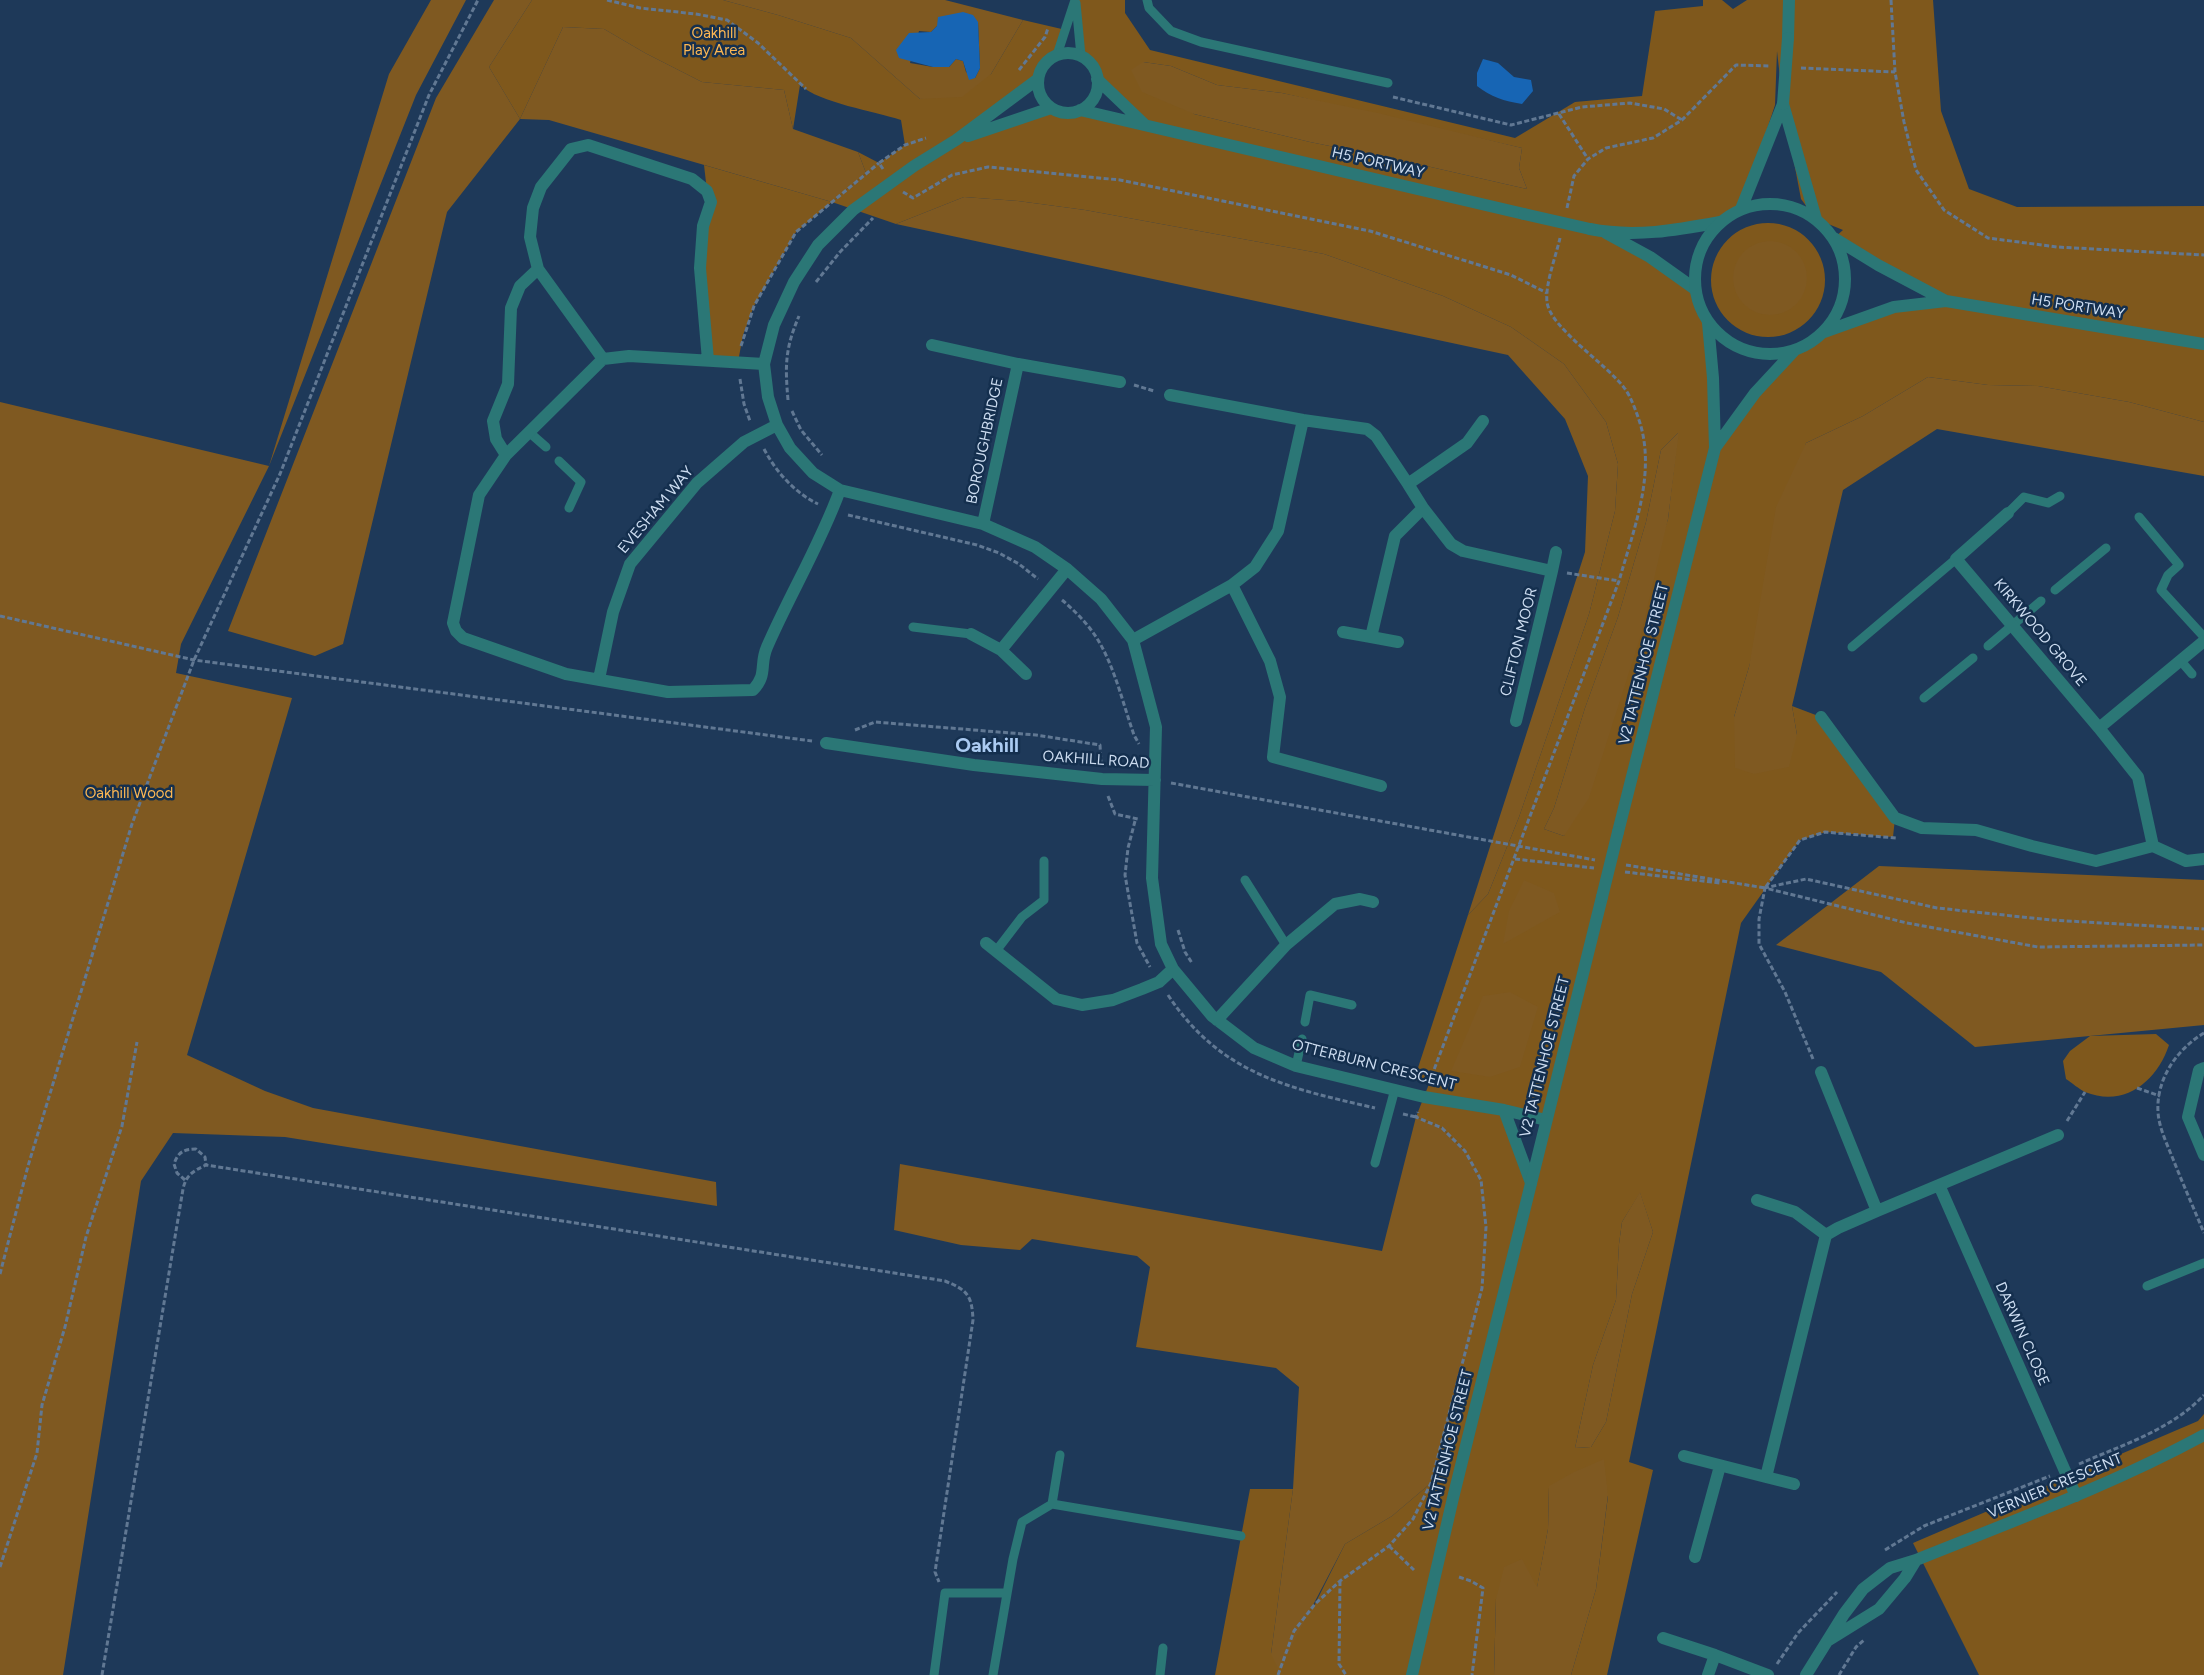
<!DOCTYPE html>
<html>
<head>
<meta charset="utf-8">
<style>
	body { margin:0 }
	canvas { display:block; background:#1e3959 }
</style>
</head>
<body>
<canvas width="2204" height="1675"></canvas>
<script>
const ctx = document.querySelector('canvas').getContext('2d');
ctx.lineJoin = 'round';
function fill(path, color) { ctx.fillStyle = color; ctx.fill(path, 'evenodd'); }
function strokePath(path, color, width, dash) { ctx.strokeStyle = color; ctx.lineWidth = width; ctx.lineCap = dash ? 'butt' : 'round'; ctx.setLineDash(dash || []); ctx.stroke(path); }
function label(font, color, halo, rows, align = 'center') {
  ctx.font = font + ' Figtree,sans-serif'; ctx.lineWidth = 5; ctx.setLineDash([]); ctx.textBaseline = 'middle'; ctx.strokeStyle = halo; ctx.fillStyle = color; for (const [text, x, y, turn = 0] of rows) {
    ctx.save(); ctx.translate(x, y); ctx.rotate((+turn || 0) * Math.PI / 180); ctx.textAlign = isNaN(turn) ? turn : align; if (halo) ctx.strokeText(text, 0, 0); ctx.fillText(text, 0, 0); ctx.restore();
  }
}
const green = new Path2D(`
	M532 0H723L778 15 851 38 920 99 991 74 1023 20 1066 30 1057 55 1044 64 1038 79 958 138 1051 108C1061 112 1069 113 1080 110L1143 124 1097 79 1092 66 1081 56 1076 0H1125V13L1150 50 1515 138 1575 102 1642 96 1655 11 1703 6V0H1722L1733 9 1747 0H1933L1941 111 1969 189 2017 207 2204 206V422L2129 402 2038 386 1988 385 1928 377 1863 416 1806 443 1749 667 1734 717 1797 735 1792 706 1821 717 1895 818 1893 837 1826 832 1800 840 1741 923 1629 1462 1653 1470 1607 1675H1571L1596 1589 1608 1496 1549 1487 1548 1529 1537 1588 1496 1599 1494 1675H1215L1250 1489H1293L1271 1654 1294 1631 1315 1604 1345 1544 1392 1516 1431 1483 1446 1421 1465 1151 1442 1128 1416 1117 1429 1084 1414 1080 1468 915 1488 894 1519 817 1589 614 1615 511 1618 464 1606 422 1564 364 1511 327 1443 296 1324 254 1085 210 1018 201 964 197 896 224 832 202 796 232 754 306 743 335 738 362 708 360 700 268 707 191 704 165 832 202 866 173 858 152 879 163 905 145 901 120C874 111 820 103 800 85L793 129 784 90 702 82 645 53 604 29 563 27 520 119 489 67ZM1777 51 1783 104 1801 199 1816 219 1843 230 1834 238 1945 301 1894 307 1824 332 1812 342 1794 351 1715 447 1708 323 1700 309 1695 289 1605 232 1720 222 1741 209 1775 105ZM1143 62 1171 66 1217 85 1282 93 1522 148 1519 168 1527 189 1409 162 1310 142 1194 114ZM1678 433 1668 519 1564 836 1544 829 1554 808 1585 708 1618 617 1646 522 1661 450ZM1505 1111 1546 1121 1530 1182ZM1640 1193 1653 1232 1632 1294 1606 1422 1591 1447 1575 1448 1593 1365 1616 1300 1619 1244 1622 1222Z
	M1711 280a57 57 0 1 1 114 0a57 57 0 1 1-114 0Z
	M2156 1034 2169 1045C2157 1081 2125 1108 2085 1092 2079 1089 2072 1083 2066 1079L2063 1061 2070 1051 2090 1036Z
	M2204 1414V1675H1979L1913 1543 2198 1421Z`);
const forest = new Path2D(`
	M431 0H466L416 95 269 466 181 644 176 673 292 698 187 1055 265 1091 313 1108 716 1182 717 1206 285 1137 173 1133 141 1181 63 1675H0V402L269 466 389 74Z
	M494 0H532L489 67 520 119 563 27 604 29 645 53 702 82 784 90 793 129 858 152 866 173 832 202 549 120 520 119 447 212 343 644 315 656 228 631 436 98Z
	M723 0H945L1023 20 991 74 962 97 920 99 851 38 778 15ZM978 22 980 68 975 78 966 72 963 61 956 59 949 67H933L910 63 919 31 931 32 937 26Z
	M1143 62 1171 66 1217 85 1282 93 1378 113 1522 148 1519 168 1527 189 1409 162 1310 142 1194 114 1142 92 1131 70Z
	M964 197 1018 201 1085 210 1324 254 1443 296 1511 327 1564 364 1606 422 1618 464 1615 511 1589 614 1519 817 1488 894 1468 915 1585 552 1588 476 1565 419 1508 355 896 224Z
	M1733 278a37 37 0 1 1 74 0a37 37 0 1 1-74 0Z
	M1928 377 1988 385 2038 386 2129 402 2204 422V476L1937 429 1843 490 1792 706 1797 735 1789 767 1754 774 1735 768 1734 717 1749 667 1776 507 1806 443 1863 416Z
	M1679 432 1668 519 1641 635 1589 798 1564 836 1544 829 1554 808 1585 708 1618 617 1646 522 1661 450Z
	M1879 866 2204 880V1025L1975 1047 1881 972 1776 945Z
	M1524 880 1554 893 1560 912 1503 944 1509 911Z
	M1510 992 1538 1007 1520 1067 1490 1077 1451 1071 1483 996Z
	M1416 1117 1442 1128 1465 1151 1481 1180 1486 1227 1482 1288 1431 1483 1392 1516 1345 1544 1279 1670 1271 1654 1293 1489 1299 1387 1276 1368 1136 1347 1150 1267 1137 1256 1032 1239 1020 1250 961 1245 894 1230 900 1164 1382 1251Z
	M1640 1192 1653 1232 1632 1294 1606 1422 1591 1447 1575 1448 1593 1365 1616 1300 1619 1244 1622 1222Z
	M1604 1459 1608 1495 1596 1589 1571 1675H1494L1496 1599 1504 1567 1522 1559 1537 1587 1548 1529 1549 1486 1574 1472Z`);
const water = new Path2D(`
	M963 12 973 15 978 22 980 68 975 78 969 80 963 61 956 59 949 67H933L899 58 896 50 909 33 931 32 937 26 938 17Z
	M1483 59 1498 63 1514 77 1531 80 1533 91 1522 104C1504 101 1491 97 1477 86V73Z`);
const path = new Path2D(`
	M607 0 640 8 696 14 727 20 758 43 806 89
	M1891 0 1895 72 1904 122 1916 170 1944 210 1988 238 2057 247 2204 255
	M1801 68 1895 72
	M1019 70 1045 37 1048 28
	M1393 97 1511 125 1582 107 1630 103 1664 109 1682 120
	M1559 114 1588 159
	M883 169 879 163 905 145 926 138
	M903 192 913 198 952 175 988 167 1120 180 1370 231 1511 275 1547 293
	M1567 208 1574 176 1588 159 1606 148 1653 138 1682 120 1736 65 1770 66
	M816 282 840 252 873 218
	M741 346 754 306 796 232 879 163
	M740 379 744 404 750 421
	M1134 385 1154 391
	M788 400C785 365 785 349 799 316
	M792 411 801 430 822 455
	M764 449C776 472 795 493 818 504
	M848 515 977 545 999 553 1019 564 1038 579
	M1567 573 1619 581
	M1062 600C1075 611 1089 625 1098 640 1115 668 1123 704 1134 735L1139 744
	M0 616 194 660 812 741
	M855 730 875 722 1036 735 1100 745 1101 763
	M1171 783 1595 860
	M1108 796 1115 814 1138 819
	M1135 821 1128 848 1125 875 1137 943 1150 967
	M1515 859 1594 868
	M1626 865 1765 888 1800 840 1825 832 1896 838
	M1625 872 1720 883
	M1764 888 1806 879 1937 908 2051 920 2204 929
	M1178 930 1185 952 1192 963
	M1168 995C1221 1075 1289 1088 1375 1108
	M2204 1033C2177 1049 2156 1079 2158 1112 2159 1128 2167 1144 2173 1159 2183 1184 2194 1209 2204 1233
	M1813 1059 1785 992 1759 944V919L1765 888 1907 923 2038 947 2204 945
	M1429 1083 1619 581C1633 531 1657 473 1639 420 1636 411 1631 397 1625 389 1608 365 1550 328 1547 302 1545 284 1556 256 1560 238
	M2137 1088 2160 1096
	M1403 1114 1416 1117
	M2067 1121 2085 1092
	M185 1180 177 1173 174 1164C178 1152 184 1149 196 1149L205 1157 206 1165
	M0 1274 28 1166 132 824 194 660 280 474 429 95 478 0
	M2079 1464C2122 1445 2171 1430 2204 1395
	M1389 1546 1414 1570
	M1885 1550 1924 1526 2050 1476
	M0 1567 37 1453 42 1405 65 1327 86 1237 122 1126 137 1042
	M1459 1577 1471 1581 1483 1588 1472 1675
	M1340 1581 1339 1664 1346 1675
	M1777 1664 1798 1633 1837 1592
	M102 1675 183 1189C186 1175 193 1171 206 1165L945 1281C967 1290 972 1295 973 1320L935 1572 939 1582
	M1278 1675 1294 1631 1315 1604 1340 1581 1389 1546 1413 1519 1431 1483 1482 1288 1486 1227 1481 1180 1465 1151 1442 1128 1416 1117 1418 1112
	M1839 1675 1856 1647 1864 1640`);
const service = new Path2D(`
	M1147 0 1149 8 1171 31 1201 42 1388 83
	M1076 3 1081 56
	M1057 55 1075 0
	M530 433 546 447
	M559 461 581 482 569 508
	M2008 513 2024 497 2048 503 2060 496
	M2139 517 2179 565 2168 575 2161 590 2204 637
	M2055 590 2106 548
	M913 627 971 634
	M1988 646 2041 601
	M1852 647 1956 559
	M2180 660 2192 674
	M1924 698 1973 658
	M1245 880 1286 945
	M996 951 1022 917 1044 900V861
	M1305 1022 1310 995 1352 1005
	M1296 1066 1302 1039
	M1375 1163 1395 1089
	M2147 1286 2204 1263
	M1052 1504 1060 1455
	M934 1675 945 1593H1007
	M993 1675 1013 1559 1022 1522 1052 1504 1241 1536
	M1160 1675 1163 1648`);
const minor = new Path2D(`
	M1038 83a30 30 0 1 1 60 0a30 30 0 1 1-60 0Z
	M1038 79 956 140 914 166 853 210 818 245 794 282 774 325 764 364 768 397 777 425 790 448 813 473 840 490 983 524 1035 547 1067 569 1101 599 1133 640 1156 727 1152 878 1161 944 1173 969 1212 1016 1254 1048 1296 1066 1424 1097 1504 1110 1546 1120
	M1097 79 1144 124
	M1080 110 1524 214
	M968 136 1051 108
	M1590 229C1634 238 1677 230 1720 222
	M1606 233 1650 257 1695 289
	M932 345 1018 364 983 524
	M603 359 538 269 530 237 533 208 541 187 571 149 588 145 692 179 707 191 711 202 703 226 700 268 708 360
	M764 364 629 356 603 359 506 455 479 495 453 623 456 631 463 638 566 674 668 692 753 690C768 674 759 665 767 647 790 594 820 545 840 490
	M1018 364 1120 382
	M1303 420 1367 429 1376 436 1408 484 1467 443 1483 421
	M506 455 496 439 493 421 508 384 511 308 520 286 538 269
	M1423 508 1451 544 1463 551 1552 571 1556 552
	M2008 513 1956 559 2099 728 2204 641
	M1232 585 1270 661 1280 697 1273 757 1381 786
	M1343 632 1371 637
	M971 634 1001 650
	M1133 640 1232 585 1255 567 1278 531 1303 420 1170 395
	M1398 642 1371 637 1395 536 1423 508 1408 484
	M1026 674 1001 650 1067 569
	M599 679 613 612 630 564 697 483 744 442 777 425
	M1821 717 1895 818 1922 828 1976 830 2032 846 2096 861 2153 846 2186 861 2204 859
	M1516 721 1552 571
	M2099 728 2138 777 2153 846
	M826 743 974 765 1102 779 1155 780
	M986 943 1056 999 1082 1005 1113 1000 1142 989 1159 982 1173 969
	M1217 1020 1286 945 1335 904 1360 899 1373 902
	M2204 1068 2199 1070 2188 1117 2204 1155
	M1821 1072 1877 1211 1939 1185
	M1504 1110 1531 1183
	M2058 1135 1939 1185 2076 1496
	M1757 1200 1795 1212 1826 1235 1838 1228 1877 1211
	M1684 1456 1766 1477
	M1794 1484 1766 1477 1826 1235
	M1695 1557 1720 1466
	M1663 1638 1715 1655
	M1829 1640 1879 1609 1905 1578 1916 1560
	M1708 1675 1715 1655 1768 1675
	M1806 1675 1844 1614 1863 1589 1890 1568 1916 1560C2013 1521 2112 1485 2204 1435`);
const tertiary = new Path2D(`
	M1788 38 1789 0
	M1783 104 1816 219
	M1695 279a75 75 0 1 1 150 0a75 75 0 1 1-150 0Z
	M1741 209 1783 104
	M1834 238 1878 265 1946 301
	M1824 332 1894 307 1946 301 2204 344
	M1715 448 1755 393 1794 351
	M1618 832 1715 448 1713 378 1708 323
	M1412 1675 1453 1498 1602 897`);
const minorBridge = new Path2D(`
	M1524 214 1590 229`);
const tertiaryBridge = new Path2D(`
	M1783 104 1788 38
	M1602 897 1618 832`);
const parkNames = [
	["Oakhill",714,34],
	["Play Area",714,51],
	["Oakhill Wood",129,794]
];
const streetNames = [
	["H5 PORTWAY",1378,163,13],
	["H5 PORTWAY",2078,307,9],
	["BOROUGHBRIDGE",985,441,-78],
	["EVESHAM WAY",656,510,-50],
	["KIRKWOOD GROVE",2040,633,50],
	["CLIFTON MOOR",1519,642,-76],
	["V2 TATTENHOE STREET",1644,664,-76],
	["OAKHILL ROAD",1096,760,4],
	["V2 TATTENHOE STREET",1545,1057,-76],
	["OTTERBURN CRESCENT",1374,1065,14],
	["DARWIN CLOSE",2022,1334,66],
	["V2 TATTENHOE STREET",1448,1450,-76],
	["VERNIER CRESCENT",2055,1486,-23]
];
const districtNames = [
	["Oakhill",987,746]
];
fill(green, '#7f581c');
fill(forest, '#7f5921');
fill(water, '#1765b4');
strokePath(path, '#617893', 3, [5, 2.5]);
strokePath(service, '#2b7776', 9);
strokePath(minor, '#2b7776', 12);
strokePath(tertiary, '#2b7776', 12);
strokePath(minorBridge, '#2b7776', 12);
strokePath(tertiaryBridge, '#2b7776', 12);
label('15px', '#fcb753', '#142f4e', parkNames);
label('15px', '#ccdcf0', '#142f4e', streetNames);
label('bold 20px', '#abcbf2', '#142f4e', districtNames);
</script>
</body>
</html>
